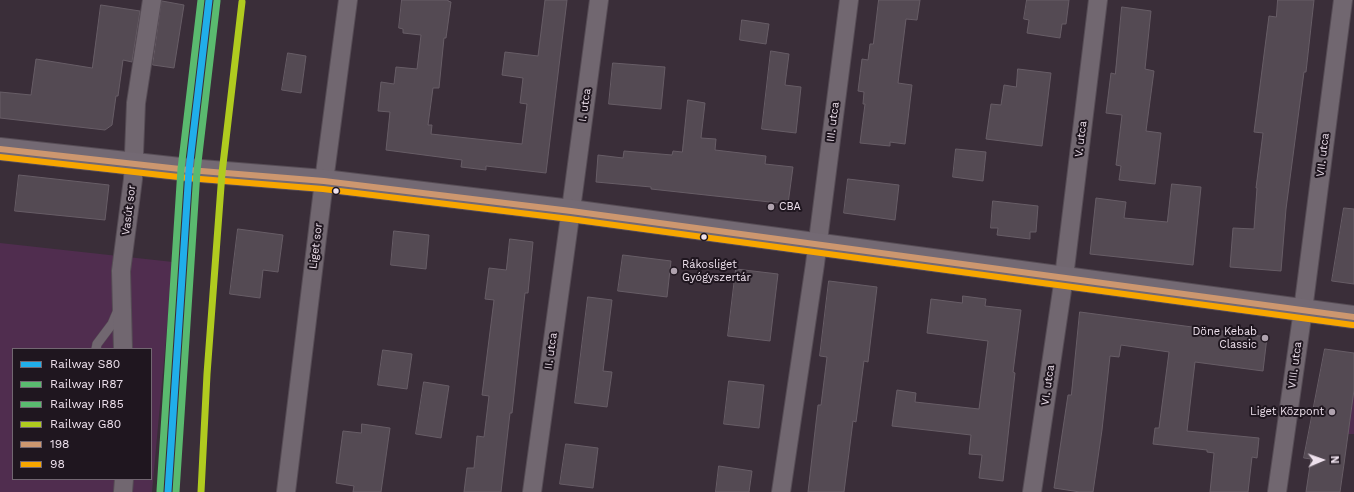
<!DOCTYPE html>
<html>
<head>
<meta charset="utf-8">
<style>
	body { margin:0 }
	#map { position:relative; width:1354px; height:492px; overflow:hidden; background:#3a2e39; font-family:"Work Sans",sans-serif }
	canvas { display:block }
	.legend { position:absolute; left:12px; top:348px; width:140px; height:132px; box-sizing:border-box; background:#1f161f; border:1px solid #726771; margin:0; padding:5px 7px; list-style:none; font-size:12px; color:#eee1ed }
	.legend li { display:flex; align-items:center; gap:8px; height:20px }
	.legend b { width:20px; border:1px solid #726771 }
	.north { position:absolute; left:1302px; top:440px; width:40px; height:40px; -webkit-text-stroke:3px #1f161f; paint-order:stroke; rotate:88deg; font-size:11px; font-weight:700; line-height:16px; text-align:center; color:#eee1ed }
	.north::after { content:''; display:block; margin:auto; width:14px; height:18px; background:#eee1ed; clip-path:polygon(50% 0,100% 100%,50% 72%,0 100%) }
</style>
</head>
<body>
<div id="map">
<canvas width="1354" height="492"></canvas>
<ul class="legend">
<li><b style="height:5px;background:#20aeea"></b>Railway S80</li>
<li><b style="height:5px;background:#5aba6f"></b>Railway IR87</li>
<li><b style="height:5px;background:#5aba6f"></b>Railway IR85</li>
<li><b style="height:5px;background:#b0cb1f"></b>Railway G80</li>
<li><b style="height:5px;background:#cd976f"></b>198</li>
<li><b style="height:5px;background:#f7a600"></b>98</li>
</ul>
<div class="north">N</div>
</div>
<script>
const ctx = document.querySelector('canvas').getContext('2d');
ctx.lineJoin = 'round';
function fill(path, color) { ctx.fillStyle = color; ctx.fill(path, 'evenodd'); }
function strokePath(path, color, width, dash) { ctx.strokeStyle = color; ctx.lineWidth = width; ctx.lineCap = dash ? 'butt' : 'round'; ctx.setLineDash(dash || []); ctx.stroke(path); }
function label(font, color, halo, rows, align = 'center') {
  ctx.font = font + ' "Work Sans",sans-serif'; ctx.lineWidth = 4; ctx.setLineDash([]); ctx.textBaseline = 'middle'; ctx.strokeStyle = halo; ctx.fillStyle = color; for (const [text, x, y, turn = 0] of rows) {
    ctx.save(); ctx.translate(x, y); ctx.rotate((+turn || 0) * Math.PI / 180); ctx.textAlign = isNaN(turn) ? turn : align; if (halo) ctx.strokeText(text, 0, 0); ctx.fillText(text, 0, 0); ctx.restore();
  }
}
const green = new Path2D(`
	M0 243 173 262 152 492H0ZM13 349H151V479H13Z
	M1354 390V434H1348Z`);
const building = new Path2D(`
	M402 0H448V1L451 2 446 38H444L439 88H433L428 125H432L431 134 522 144 527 104 520 103 523 78 502 75 505 52 538 56 545 0H567L546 173 486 166V170L461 167 462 160 386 150 390 112 378 111 381 82 394 84 396 67 417 69 421 35 403 33V29L399 28Z
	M879 0H920L917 20 906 19 898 83 912 85 905 144 890 142V146L860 143 865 104H863L864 92 858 91 862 59 868 60 870 44H873Z
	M1027 0H1069L1066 24H1062L1060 38 1027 33 1029 20 1024 19Z
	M1278 0H1314L1306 72H1304L1286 209 1281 271 1230 267 1233 228 1254 229 1257 188H1256L1263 133 1254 132 1269 16 1276 17Z
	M162 1 184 5 174 68 153 65Z
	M101 5 140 11 132 62 123 60 118 96H116L112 125 105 130 0 118V92L31 95 36 59 92 68Z
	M1122 7 1151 11 1145 69 1154 71 1146 131 1161 133 1155 184 1119 180 1121 166 1116 165 1122 115 1106 113 1111 73 1115 74Z
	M742 20 769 24 766 44 740 40Z
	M771 51 789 54 785 85 801 87 796 133 762 129Z
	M288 53 306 56 301 93 282 90Z
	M613 63 665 67 661 109 609 104Z
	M1018 69 1051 73 1042 146 986 139 991 104 1001 105 1004 85 1016 87Z
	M688 100 705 103 701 138 716 139 715 150 766 156 765 164 793 167 788 204 651 189V187L596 182 598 155 623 158 624 151 672 155 673 151 682 152Z
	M956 149 986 152 983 181 953 177Z
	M19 175 109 185 105 220 15 211Z
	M848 179 899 185 895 220 844 213Z
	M1172 184 1201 187 1193 265 1090 254 1096 198 1126 202 1124 218 1167 222Z
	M993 201 1038 206 1036 232H1030V239L997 235 998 228H991Z
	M1344 208 1354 209V284L1332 281Z
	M238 229 283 235 278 272 263 270 260 298 230 294Z
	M394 231 429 235 426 269 391 265Z
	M510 239 533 242 528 293H525L512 413H510L501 492H464L467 468H474L477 436 484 437 489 396 482 395 494 300 485 299 489 268 506 270Z
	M623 255 671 261 667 297 618 291Z
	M736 269 778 274 770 341 728 336Z
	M829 281 877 287 868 362 864 361 856 422 853 421 844 492H808L818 405H821L827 357 820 356Z
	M963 296 986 299 985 306 1021 310 1013 372 1015 373 1003 481 979 478 982 455 969 454 971 435 892 426 897 390 916 393 915 402 979 409 988 341 927 333 931 299 962 303Z
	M588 297 612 300 603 371 612 372 607 407 575 403Z
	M1080 312 1267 337 1263 371 1195 362 1187 431 1259 438 1257 458 1252 457 1248 492H1210L1214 453 1207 452V450L1153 444 1155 428H1159L1169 352 1121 345 1119 357 1110 356 1102 430 1093 492H1080L1054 488 1068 395H1071Z
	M1325 349 1354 353V390L1344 464 1340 492H1306L1311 459 1304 458Z
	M383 350 412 354 407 389 378 385Z
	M729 381 764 385 759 428 724 424Z
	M424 382 449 386 441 438 416 434Z
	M362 424 390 428 381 492H353L354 486 336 483 343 431 361 433Z
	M566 444 598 448 593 488 560 484Z
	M719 466 752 471 749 492H716Z`);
const lane = new Path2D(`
	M96 349 97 344 112 324 118 310`);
const street = new Path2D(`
	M123 349 121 271 133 179 136 103 152 0
	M123 492 124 479
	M286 492 324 181 348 0
	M532 492 574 187 599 0
	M781 492 815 264 849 0
	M1032 492 1064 277 1098 0
	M1277 492 1303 310 1343 0`);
const secondary = new Path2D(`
	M0 149 189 170 324 181 571 211 1354 317`);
const bus1 = new Path2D(`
	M0 149 189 170 324 181 571 211 1354 317`);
const bus2 = new Path2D(`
	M0 157 188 178 323 189 570 219 1353 325`);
const rail1 = new Path2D(`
	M168 492 189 170 209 0`);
const rail2 = new Path2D(`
	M176 492 197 171 217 1`);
const rail3 = new Path2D(`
	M160 491 181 169 201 0`);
const rail4 = new Path2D(`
	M201 492 207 374 222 173 242 2`);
const markers = [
	[336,191,3.5,"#eee1ed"],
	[771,207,4,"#afa2ae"],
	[704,237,3.5,"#eee1ed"],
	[674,271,4,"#afa2ae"],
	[1265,338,4,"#afa2ae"],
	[1332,412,4,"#afa2ae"]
];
const streetNames = [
	["I. utca",585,105,-82],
	["III. utca",833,122,-83],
	["V. utca",1081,139,-83],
	["VII. utca",1323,155,-83],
	["Vasút sor",129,210,-83],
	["Liget sor",316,246,-83],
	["II. utca",551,351,-82],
	["VIII. utca",1295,365,-82],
	["VI. utca",1048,385,-82]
];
const poiNames = [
	["CBA",779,207],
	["Rákosliget",682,265],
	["Gyógyszertár",682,278],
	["Döne Kebab",1257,332,"right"],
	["Classic",1257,345,"right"],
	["Liget Központ",1324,412,"right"]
];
fill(green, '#502d4f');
fill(building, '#544a53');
strokePath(building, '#675d66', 1);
strokePath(lane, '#564c55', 10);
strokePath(street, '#564c55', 20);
strokePath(secondary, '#564c55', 24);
strokePath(lane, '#716770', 9);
strokePath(street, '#716770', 18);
strokePath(secondary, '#736973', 22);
strokePath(bus1, '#cd976f', 6);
strokePath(bus2, '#f7a600', 6);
strokePath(rail1, '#20aeea', 7);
strokePath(rail2, '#5aba6f', 7);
strokePath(rail3, '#5aba6f', 7);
strokePath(rail4, '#b0cb1f', 7);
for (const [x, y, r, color] of markers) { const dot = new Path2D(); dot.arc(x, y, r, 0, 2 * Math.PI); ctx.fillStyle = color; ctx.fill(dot); strokePath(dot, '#1f161f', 1.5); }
label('11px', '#eee1ed', '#1f161f', streetNames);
label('11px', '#eee1ed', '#1f161f', poiNames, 'left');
</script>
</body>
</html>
